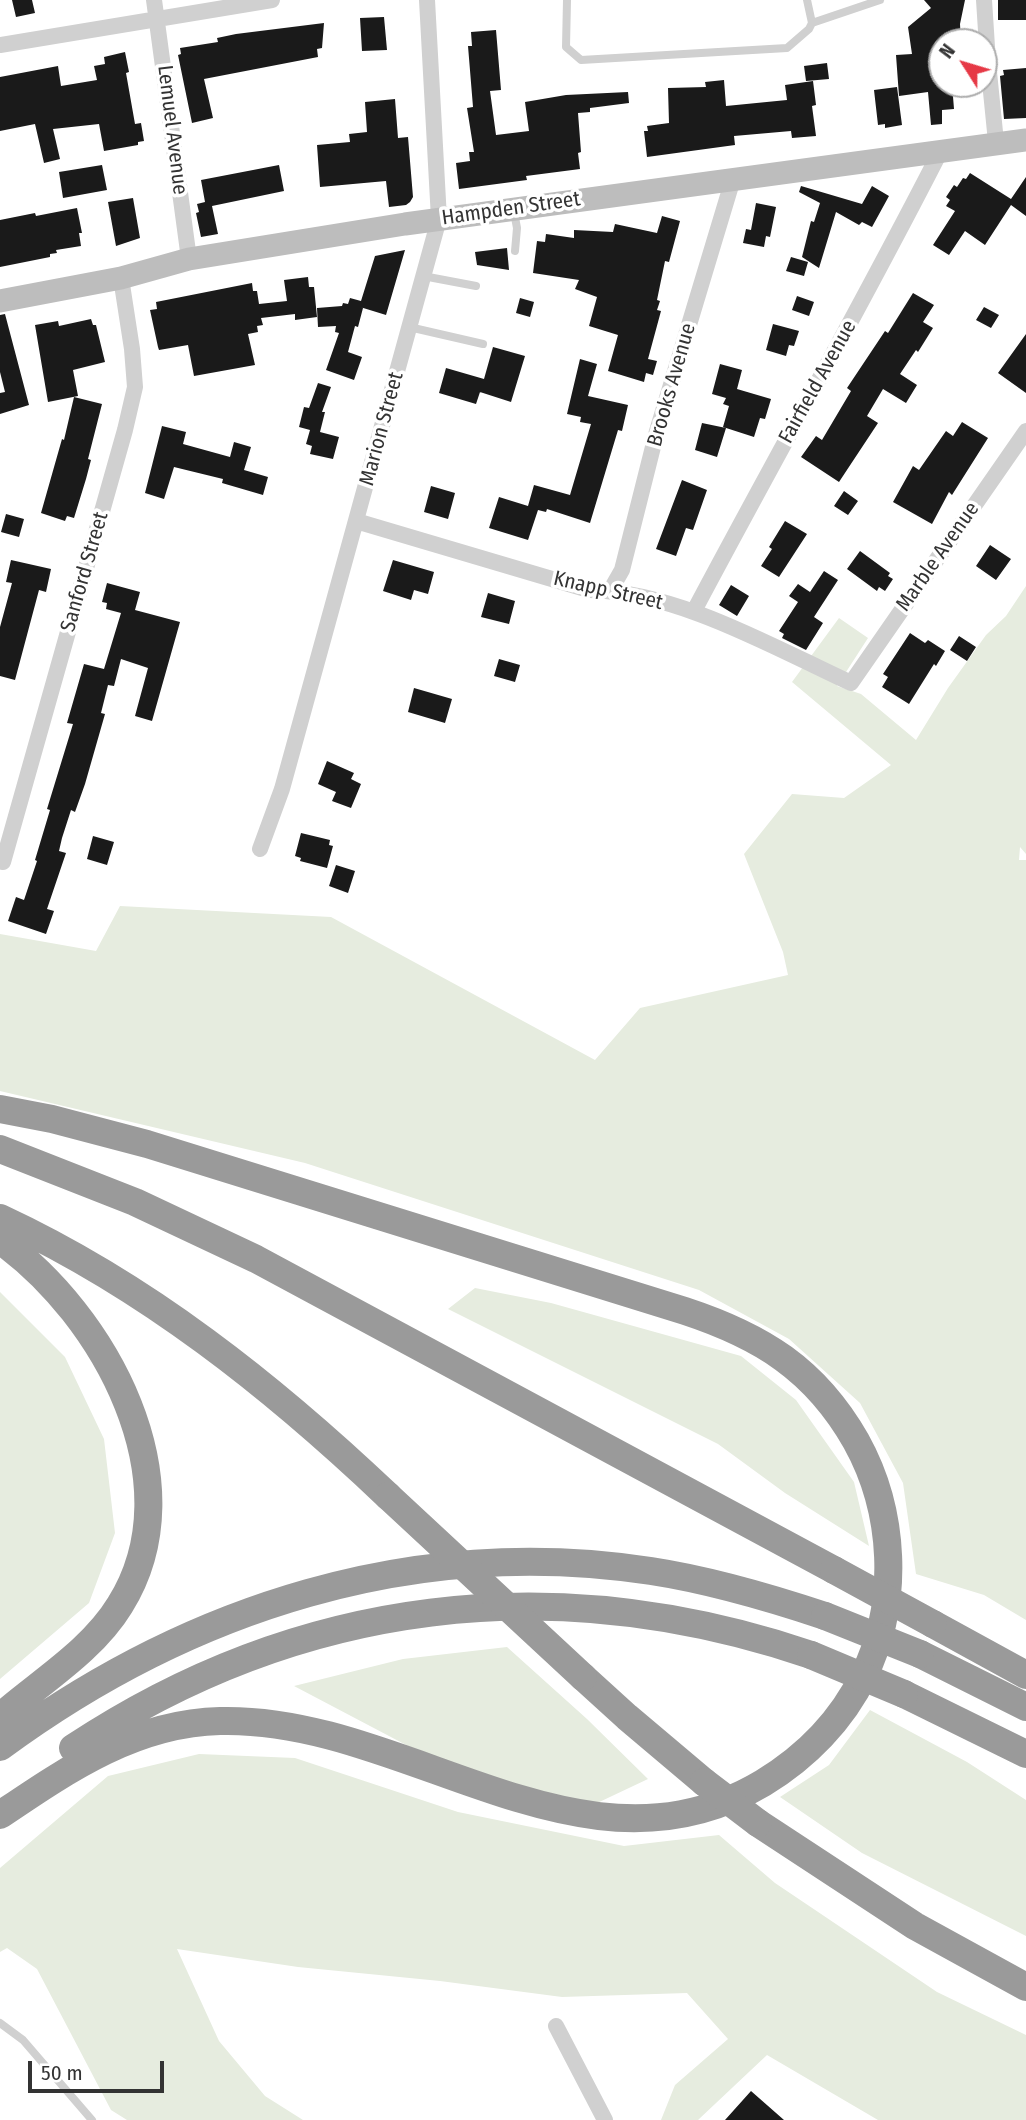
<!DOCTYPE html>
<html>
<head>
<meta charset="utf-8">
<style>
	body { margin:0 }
	#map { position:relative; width:1026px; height:2120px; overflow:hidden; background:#fff; font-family:"Fira Sans Condensed",sans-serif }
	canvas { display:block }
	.north { position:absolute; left:928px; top:28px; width:70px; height:70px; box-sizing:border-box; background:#fff; border:2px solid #adadad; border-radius:50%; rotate:307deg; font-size:19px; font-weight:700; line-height:28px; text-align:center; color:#333 }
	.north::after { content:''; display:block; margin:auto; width:24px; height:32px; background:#e63946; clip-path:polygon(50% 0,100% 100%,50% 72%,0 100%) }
	.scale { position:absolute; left:28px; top:2061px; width:136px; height:32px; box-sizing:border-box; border:4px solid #333; border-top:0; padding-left:9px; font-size:21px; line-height:24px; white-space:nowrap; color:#333; -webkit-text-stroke:5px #fff; paint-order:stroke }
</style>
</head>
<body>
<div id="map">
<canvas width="1026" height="2120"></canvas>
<div class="north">N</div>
<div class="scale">50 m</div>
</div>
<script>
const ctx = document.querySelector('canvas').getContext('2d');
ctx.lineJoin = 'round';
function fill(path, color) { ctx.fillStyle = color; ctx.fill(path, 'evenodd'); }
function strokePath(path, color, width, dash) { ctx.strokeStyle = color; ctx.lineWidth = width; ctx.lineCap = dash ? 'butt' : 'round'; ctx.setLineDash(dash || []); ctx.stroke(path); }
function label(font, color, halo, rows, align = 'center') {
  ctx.font = font + ' "Fira Sans Condensed",sans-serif'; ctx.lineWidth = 7; ctx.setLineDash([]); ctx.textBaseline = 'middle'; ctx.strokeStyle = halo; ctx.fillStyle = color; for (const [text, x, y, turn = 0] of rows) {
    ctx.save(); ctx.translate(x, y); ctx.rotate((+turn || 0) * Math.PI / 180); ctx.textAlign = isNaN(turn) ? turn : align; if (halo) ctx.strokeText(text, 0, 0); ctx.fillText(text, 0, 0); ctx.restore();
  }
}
const green = new Path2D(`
	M1026 586V854L1020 847 1019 860H1026V1620L984 1595 916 1574 903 1483 860 1403 789 1339 699 1290 305 1163 0 1091V934L96 951 120 906 331 917 595 1060 640 1008 788 975 783 952 744 854 792 794 844 798 891 765 792 682 839 618 868 638 837 686 861 694 916 740 948 688 986 635 1006 616Z
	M475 1288 551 1303 741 1356 796 1400 854 1482 869 1546 785 1493 718 1444 448 1309Z
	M0 1292 65 1357 104 1439 115 1533 89 1603 0 1679Z
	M507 1647 587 1719 648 1779 593 1805 512 1784 408 1746 294 1686 403 1659Z
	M870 1710 967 1762 1026 1800V1936L862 1853 780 1797 829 1765Z
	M199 1754 295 1758 458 1812 624 1846 719 1835 775 1883 937 1992 1026 2035V2120H878L767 2055 698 2120H661L675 2085 728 2039 687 1993 562 1997 440 1981 298 1967 177 1949 219 2041 265 2096 303 2120H127L111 2110 37 1969 7 1948 0 1952V1868L108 1776Z`);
const building = new Path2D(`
	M12 0H32L35 13 16 17Z
	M924 0H965L960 24 961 42H942V84H952L954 109 942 110V124L931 125 928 92 899 96 896 55 912 54 908 27 931 8Z
	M998 0H1026V20H998Z
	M384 17 387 50 362 51 360 18Z
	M324 23 322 48 317 49 318 57 204 79 213 118 192 123 178 55 181 54 180 48 218 42 217 38 236 34Z
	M496 30 501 90 490 91 496 135 529 131 525 102 566 95 628 92 629 103 590 108V112L578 113 581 152 578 153 580 169 526 176 527 180 459 189 456 163 470 161 469 152H474L467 108 473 107 468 46H472L471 32Z
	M125 52 129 72 126 73 135 124 141 123 144 141 138 142V145L104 151 99 124 53 129 60 159 44 163 35 124 0 131V77L58 66 61 86 97 80 94 66 105 64 104 57Z
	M827 63 829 79 806 81 804 66Z
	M1026 68V118L1004 119 1000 76 1004 75 1003 70Z
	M724 80 726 106 787 100 785 85 813 81 816 105 812 106 816 136 792 138 791 131 734 136 735 145 647 157 644 131H648L647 126 669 123 668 88 706 87 705 82Z
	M897 87 902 125 885 128V124L878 125 874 90Z
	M395 99 398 138 408 137 413 197 410 202 406 205 389 207 386 181 320 187 317 145 350 142 349 134 367 132 365 102Z
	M102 165 107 190 63 198 59 172Z
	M279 165 284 191 212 206 218 234 201 237 196 213 199 212 197 204 205 202 201 180Z
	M970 173 1011 199 1026 177V216L1011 205 985 245 965 231 949 255 933 245 955 211 946 206 950 200 946 197 954 185 957 187 963 178 966 179Z
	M801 186 862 204 872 186 889 196 872 227 862 222 859 225 836 212 819 268 802 257 811 221 814 222 820 203 799 192Z
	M133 198 140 238 116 246 108 202Z
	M756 203 776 207 770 237 766 236 764 247 743 243 746 229 751 230Z
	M77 208 82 233H79L81 246 56 250 57 253 50 254V257L0 267V220L35 213 36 216Z
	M662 216 680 221 669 262 665 261 657 300 660 301 657 310 661 311 648 359 657 361 653 375 646 373 644 382 608 371 618 335 589 326 597 297 575 289 579 280 533 273 537 241 545 242 546 234 574 238V230L613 232 615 224 657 233Z
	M507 248 509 270 477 265 475 252Z
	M405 250 386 315 360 307 363 308 358 327 355 326 348 352 362 357 354 380 326 370 339 333 335 332 336 326 318 327 317 308 342 306 343 303 348 304 350 298 361 301 375 256Z
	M791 257 808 262 804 276 786 271Z
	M308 277 309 287H314L317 317 295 320V314L261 318 263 325 257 326 258 332 248 334 255 365 194 376 188 345 159 350 158 347 150 310 157 309 156 302 252 283 253 291H257L259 304 287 301 284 280Z
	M913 293 934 305 923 322 933 328 918 352 916 350 900 374 917 385 906 403 883 389 867 416 878 423 839 482 801 457 816 436 822 440 851 391 847 388 885 331 888 333Z
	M797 296 814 302 809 316 792 310Z
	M520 298 534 302 530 317 516 313Z
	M984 307 999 315 991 328 976 320Z
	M5 314 29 405 0 414V393L5 392 0 372V315Z
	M91 319 93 325H96L105 362 73 370 78 396 48 402 35 325 58 321 59 326Z
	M773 324 799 331 794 346 789 345 786 356 766 350Z
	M1026 334V393L998 373Z
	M493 347 525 356 511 402 480 392 482 386 476 404 439 393 446 368 484 379Z
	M580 359 597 364 588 396 628 405 622 431 618 430 590 523 547 509 546 512 538 510 528 540 489 528 499 497 528 506 534 485 570 495 591 424 580 422 581 417 567 414Z
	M720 364 742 370 737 389 771 399 765 419 760 418 754 437 723 427 729 406 723 404 726 398 712 394Z
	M318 383 331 387 322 412H325L320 432 339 437 333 459 310 454 312 446 306 444 310 430 299 427 304 407 309 408Z
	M74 397 102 404 88 459 91 460 86 479 74 518 67 516 65 521 41 513 62 439 64 440Z
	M962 422 988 438 952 495 949 492 932 524 893 502 913 466 919 470 946 431 953 436Z
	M702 423 726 428 717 457 695 450Z
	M162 426 186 432 183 444 230 457 234 442 251 447 244 470 268 477 263 495 222 483 223 479 174 467 164 499 145 493Z
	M682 480 707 490 693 530 686 528 676 556 656 549Z
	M431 486 455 493 448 519 424 512Z
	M844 491 858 501 848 515 834 506Z
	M6 514 24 519 19 537 1 532Z
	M785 521 807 534 779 577 761 566 772 549 769 547Z
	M990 545 1011 559 996 580 976 566Z
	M860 551 890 573 888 576 893 579 885 591 879 587 877 591 847 569Z
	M11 560 51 569 46 592 39 590 15 680 0 676V627L12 583 6 582Z
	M393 560 434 572 428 594 414 590 411 600 383 591Z
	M824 571 838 580 814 617 823 623 806 650 782 638 784 634 779 631 798 602 789 596 798 584 810 592Z
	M107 583 140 592 135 610 180 622 152 721 135 716 148 668 121 659 114 686 108 685 101 713 105 714 85 784 75 812 71 810 62 838 59 851 66 853 47 909 54 911 46 934 8 921 16 897 24 900 37 861 35 860 50 810 47 809 73 724 67 723 84 664 104 669 121 613 106 609 107 603 102 602Z
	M731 585 749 596 737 616 719 605Z
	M488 593 515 601 509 624 481 617Z
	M910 633 925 643 928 640 945 651 936 666 934 664 909 704 882 687 888 677 883 674Z
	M959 636 976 647 967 661 950 650Z
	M499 659 520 665 515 682 494 676Z
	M414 688 452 699 445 723 408 712Z
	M327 761 354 773 351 779 361 784 351 808 332 801 336 792 318 784Z
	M301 833 330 840 329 845 333 846 327 868 300 861 301 858 295 856Z
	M93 836 114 842 107 865 87 859Z
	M336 865 355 871 348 893 329 886Z
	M751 2091 784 2120H725Z`);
const lane = new Path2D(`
	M567 0 566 47 581 60 787 48 809 29 812 23 880 0
	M807 0 812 23
	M514 212 517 228 515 251
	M423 276 476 286
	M409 327 483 344
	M0 2023 23 2040 92 2120`);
const street = new Path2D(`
	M154 0 189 259
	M984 0 988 62 996 142
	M0 45 272 0
	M356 521 589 590C678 592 771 646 851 683L1026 431
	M610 591 622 570 657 431 733 179
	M694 611C775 458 861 307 940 152
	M260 849 282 789 439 219 427 0
	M3 862 125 430 135 387 132 349 121 278
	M556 2026 605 2120`);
const secondary = new Path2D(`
	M0 301 121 278 189 259 405 224 1026 140`);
const highway = new Path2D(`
	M0 1109 52 1119 147 1144 685 1311C761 1336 815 1369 856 1441 895 1511 900 1602 864 1675 842 1720 806 1757 763 1783 582 1891 407 1716 220 1721 135 1723 68 1769 0 1815
	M0 1149 135 1202 256 1259 834 1570
	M0 1218C146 1286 272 1386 388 1496
	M0 1240C104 1314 197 1482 120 1605 92 1651 40 1682 0 1717
	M933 1624 1026 1675
	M920 1654 1026 1707
	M583 1677 627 1717 704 1782
	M904 1694 1026 1754
	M0 1747C190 1607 415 1535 651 1571 710 1580 768 1597 825 1616
	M73 1748C300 1598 554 1568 811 1655
	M758 1823 915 1926 1026 1987`);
const highwayBridge = new Path2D(`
	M388 1496 583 1677
	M834 1570 933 1624
	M825 1616 920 1654
	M811 1655 904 1694
	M704 1782 758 1823`);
const streetNames = [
	["Lemuel Avenue",172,130,83],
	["Hampden Street",511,209,-8],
	["Fairfield Avenue",818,382,-61],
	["Brooks Avenue",672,385,-74],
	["Marion Street",382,429,-75],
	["Marble Avenue",938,557,-55],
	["Sanford Street",85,572,-74],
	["Knapp Street",608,591,13]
];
fill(green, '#e6ecdf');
fill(building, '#1a1a1a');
strokePath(lane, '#d0d0d0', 8);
strokePath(street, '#d0d0d0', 16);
strokePath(secondary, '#bdbdbd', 23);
strokePath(highway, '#9a9a9a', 28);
strokePath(highwayBridge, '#9a9a9a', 28);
label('21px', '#333', '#fff', streetNames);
</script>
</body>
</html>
